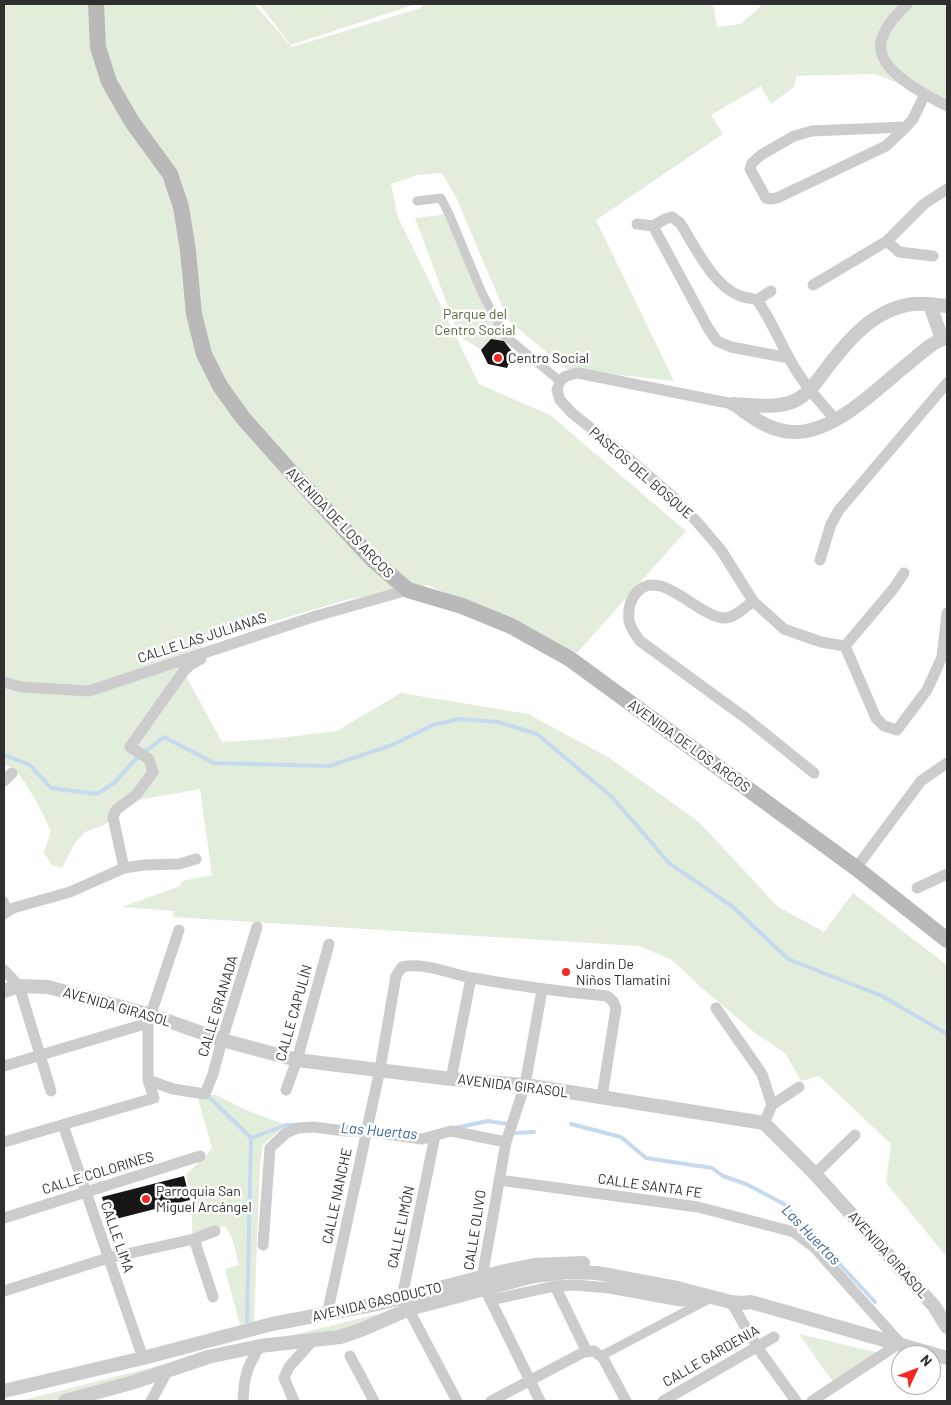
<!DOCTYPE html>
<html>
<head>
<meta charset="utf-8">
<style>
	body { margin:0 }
	#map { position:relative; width:951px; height:1405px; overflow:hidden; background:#fff; font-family:Barlow,sans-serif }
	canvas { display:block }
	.frame { position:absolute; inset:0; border:5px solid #2f2f2f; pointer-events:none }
	.north { position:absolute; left:891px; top:1345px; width:50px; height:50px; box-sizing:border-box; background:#fff; border:1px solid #acacac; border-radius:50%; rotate:47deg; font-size:14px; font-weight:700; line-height:20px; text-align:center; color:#2f2f2f }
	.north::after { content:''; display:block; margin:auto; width:18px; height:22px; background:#f42822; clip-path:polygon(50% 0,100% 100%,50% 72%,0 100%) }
</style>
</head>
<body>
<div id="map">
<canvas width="951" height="1405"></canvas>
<div class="frame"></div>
<div class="north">N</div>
</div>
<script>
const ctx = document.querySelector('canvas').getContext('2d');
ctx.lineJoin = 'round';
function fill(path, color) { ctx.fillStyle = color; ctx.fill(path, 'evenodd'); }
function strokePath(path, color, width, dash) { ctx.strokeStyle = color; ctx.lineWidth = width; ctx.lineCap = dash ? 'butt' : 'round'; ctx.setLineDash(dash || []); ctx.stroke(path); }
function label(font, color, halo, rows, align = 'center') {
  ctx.font = font + ' Barlow,sans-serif'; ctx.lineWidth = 5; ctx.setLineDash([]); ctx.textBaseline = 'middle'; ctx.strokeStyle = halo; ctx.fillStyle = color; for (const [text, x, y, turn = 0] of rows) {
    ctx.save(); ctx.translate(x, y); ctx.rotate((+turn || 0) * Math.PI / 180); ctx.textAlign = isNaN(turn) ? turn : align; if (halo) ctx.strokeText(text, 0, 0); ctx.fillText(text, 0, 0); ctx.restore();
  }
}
const green = new Path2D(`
	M4 4H254L292 47 418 9 426 4H713L717 27 741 24 762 5 947 4V101L874 74 796 76 794 87 771 104 761 86 711 115 723 134 596 220 674 381 567 369 508 320 456 197 442 173 417 175 391 184 398 217 479 384 550 415 686 531 577 653 428 585 346 600 210 640 180 665 222 742 271 739 337 731 401 693 528 714 608 757 699 822 777 906 824 932 853 893 947 965V1257L886 1183 891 1144 819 1076 801 1081 785 1053 755 1033 702 988 672 960 639 946 172 917 174 911 122 907 180 886 182 881 212 875 200 789 139 800 102 826 85 832 75 843 62 868 52 865 44 853 51 831C43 814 23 769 4 764Z
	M259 4H416L291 45Z
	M449 214 504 341 491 340 481 350 459 336 415 218Z
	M197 1095H216L246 1110 286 1125 263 1145 260 1164 254 1322 240 1325 225 1269 239 1265 232 1238 225 1226 192 1233V1201L186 1174 207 1155 212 1148Z
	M384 1314 339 1335 144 1377 50 1401H19L174 1362 285 1337 374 1315Z
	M799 1334 879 1353 833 1382Z`);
const stream = new Path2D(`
	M4 755 30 765 51 788 97 794 114 783 136 759 164 737 214 763 329 766 392 745 433 725 459 719 498 722 537 734 612 797 669 863 733 907 788 959 882 996 947 1034
	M207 1095 251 1138 247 1321
	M571 1124 621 1137 646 1158 712 1168 723 1176 746 1184 784 1204 875 1302
	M455 1128 488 1121 507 1124 515 1133 534 1132
	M251 1138 286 1125H294`);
const building = new Path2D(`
	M491 339 504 341 513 353 507 368 488 364 481 350Z
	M184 1176 190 1200 108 1221 102 1197Z`);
const pedestrian = new Path2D(`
	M417 201 441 198 449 214 482 293 505 336 560 381
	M4 901 7 910 5 912
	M601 1356 709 1299`);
const minor = new Path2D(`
	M907 4C897 14 887 24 882 38 871 69 926 95 947 106
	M906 127 812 131 794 136 761 155 752 163 750 169 766 198 771 199 777 198 886 146 906 127 913 119 925 94
	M637 224 653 226 708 328 717 341 731 347 789 358
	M653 226 665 219 672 217 680 223C695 246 712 284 738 295 744 298 751 298 757 300L771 291
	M887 241 899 252 933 256
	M813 285 887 241 924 204 947 189
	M757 300C770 318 778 338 789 358 801 381 818 400 835 419
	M733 404 578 373 566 376 560 381 557 390 560 400 572 413 622 453 672 496 698 523 721 550 753 601 784 629 821 642 845 646
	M820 560 831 524 839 510 947 383
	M753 601C745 607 734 619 723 618 698 616 660 567 637 592 629 601 628 610 629 621 631 629 635 634 640 641L747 719 814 773
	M845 646 876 718 884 726 897 730 927 690 942 657 947 613
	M845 646 894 588 904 573
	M4 682 21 687 89 691 316 616 408 590
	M4 781 12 773
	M124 868 113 817 116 810 137 794 153 772 149 759 130 747 183 672 190 665 201 659
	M856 868 921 781 947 763
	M917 888 947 874
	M4 914 13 908 70 892 124 868 144 865 179 864 196 859
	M4 970 19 986 51 1091
	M716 1008 762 1074 772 1105 764 1123
	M4 1066 148 1023
	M451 1079 471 978
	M148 1080 173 1089 205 1094 213 1074 222 1040 257 927
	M286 1090 297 1060 329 944
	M772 1105 799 1087
	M63 1125 143 1358
	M435 1136 402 1297 457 1401
	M4 1142 154 1098 148 1080V1023L179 930
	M815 1174 855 1135
	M499 1180 698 1207 794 1232 814 1247 900 1343 812 1401
	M4 1218 200 1156
	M194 1239 213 1297
	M263 1245 270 1148 286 1133 298 1128 313 1127 345 1131H366L422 1139 451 1131 506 1142
	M555 1286 587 1352
	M4 1291 108 1258 194 1239 215 1231
	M491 1300 555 1286 575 1285 609 1288 681 1301 708 1298
	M731 1302 757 1347 796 1401
	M327 1315 380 1069 396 976 402 967C425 962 450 974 473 978 518 986 562 992 607 996L613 1001 616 1008 602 1097
	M350 1356 374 1401
	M151 1401 167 1372
	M243 1401C244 1376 247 1367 260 1346
	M294 1401 284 1378 289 1367 314 1339
	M491 1401 584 1352 594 1351 603 1358 626 1401
	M540 1401 485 1289 482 1278 506 1142 525 1085 542 990
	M663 1401 774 1337`);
const tertiary = new Path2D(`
	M930 305 942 339
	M733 404C754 405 775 409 794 401 808 395 818 380 826 369 849 339 874 309 913 304 924 303 936 305 947 306
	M734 404C751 417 770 431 792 432 835 434 877 388 909 363 920 354 933 341 947 338
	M4 991 19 986 48 987 151 1015 222 1040 297 1060 451 1079 525 1085 764 1123 815 1174 934 1306 947 1327
	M4 1391 143 1358 272 1324 377 1304 505 1271 534 1265 583 1263
	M65 1401 131 1383 208 1357 260 1346 340 1337 361 1330 409 1309 534 1276 568 1272 597 1273 677 1288 731 1302 742 1303 751 1302 947 1358`);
const secondary = new Path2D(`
	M96 4 98 47 109 82 132 122 170 174 181 207 188 251 194 314 204 354 220 386 243 418 291 472 373 560 408 590 462 606 511 626 570 659 856 868 947 940`);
const markers = [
	[498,358,5,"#f42822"],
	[566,972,5,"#f42822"],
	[146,1199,5,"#f42822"]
];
const parkNames = [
	["Parque del",475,314],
	["Centro Social",475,330]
];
const poiNames = [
	["Centro Social",508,358],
	["Jardin De",576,964],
	["Niños Tlamatini",576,980],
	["Parroquia San",156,1191],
	["Miguel Arcángel",156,1207]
];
const streetNames = [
	["PASEOS DEL BOSQUE",641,473,41],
	["AVENIDA DE LOS ARCOS",340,523,46],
	["CALLE LAS JULIANAS",202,638,-18],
	["AVENIDA DE LOS ARCOS",689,746,36],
	["CALLE GRANADA",218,1006,-73],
	["AVENIDA GIRASOL",117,1007,16],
	["CALLE CAPULÍN",294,1013,-74],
	["AVENIDA GIRASOL",513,1086,7],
	["CALLE COLORINES",98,1173,-17],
	["CALLE SANTA FE",650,1186,8],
	["CALLE NANCHE",337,1196,-78],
	["CALLE LIMÓN",401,1227,-78],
	["CALLE OLIVO",475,1230,-81],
	["CALLE LIMA",117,1237,71],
	["AVENIDA GIRASOL",888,1255,48],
	["AVENIDA GASODUCTO",377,1302,-13],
	["CALLE GARDENIA",711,1356,-30]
];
const waterNames = [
	["Las Huertas",379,1131,5],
	["Las Huertas",811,1235,46]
];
fill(green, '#e3eddb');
strokePath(stream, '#c6daef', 4);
fill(building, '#161616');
strokePath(pedestrian, '#ccc', 9);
strokePath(minor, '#ccc', 11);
strokePath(tertiary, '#ccc', 14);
strokePath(secondary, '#b9b9b9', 16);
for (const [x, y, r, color] of markers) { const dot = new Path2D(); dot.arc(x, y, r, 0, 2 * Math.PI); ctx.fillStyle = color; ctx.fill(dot); strokePath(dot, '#fff', 2); }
label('14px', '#4c6e38', '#fff', parkNames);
label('14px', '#2f2f2f', '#fff', poiNames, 'left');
label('14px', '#2f2f2f', '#fff', streetNames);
label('italic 15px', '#356798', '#fff', waterNames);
</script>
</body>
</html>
